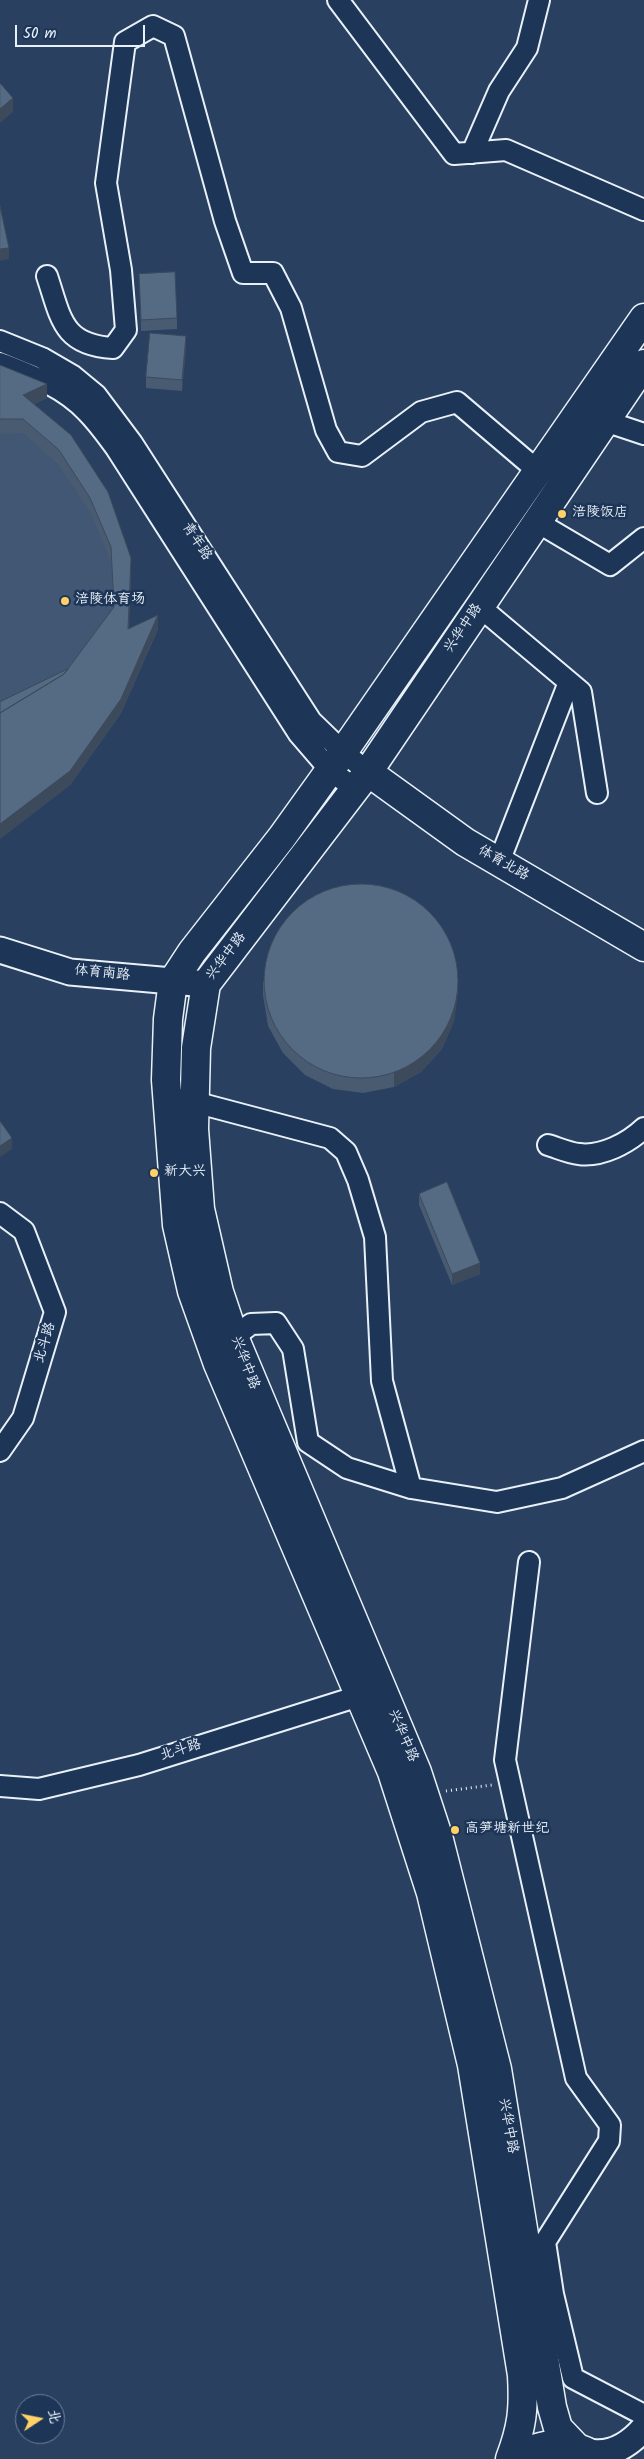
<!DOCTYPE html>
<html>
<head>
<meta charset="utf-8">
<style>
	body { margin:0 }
	#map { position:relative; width:644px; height:2459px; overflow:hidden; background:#294061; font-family:Kalam,"LXGW WenKai TC",sans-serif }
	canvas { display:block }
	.north { position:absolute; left:15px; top:2394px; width:50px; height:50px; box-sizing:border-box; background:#1d3557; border:1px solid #6e8097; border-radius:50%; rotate:79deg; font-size:14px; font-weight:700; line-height:20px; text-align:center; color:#e8f1f8 }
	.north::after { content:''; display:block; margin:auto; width:18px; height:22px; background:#ffd166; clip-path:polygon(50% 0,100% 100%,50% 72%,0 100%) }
	.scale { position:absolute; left:15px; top:25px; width:130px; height:22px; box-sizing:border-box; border:2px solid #e8f1f8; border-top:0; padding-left:6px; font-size:15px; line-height:18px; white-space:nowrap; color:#e8f1f8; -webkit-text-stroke:4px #1d3557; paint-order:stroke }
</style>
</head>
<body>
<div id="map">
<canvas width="644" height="2459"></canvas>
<div class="north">北</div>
<div class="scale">50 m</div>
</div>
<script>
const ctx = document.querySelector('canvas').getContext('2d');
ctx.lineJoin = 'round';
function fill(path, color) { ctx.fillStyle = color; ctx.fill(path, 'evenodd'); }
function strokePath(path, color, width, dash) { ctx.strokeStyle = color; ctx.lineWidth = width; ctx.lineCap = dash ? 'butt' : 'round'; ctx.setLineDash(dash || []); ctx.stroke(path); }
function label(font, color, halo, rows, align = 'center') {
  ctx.font = font + ' Kalam,"LXGW WenKai TC",sans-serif'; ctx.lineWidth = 5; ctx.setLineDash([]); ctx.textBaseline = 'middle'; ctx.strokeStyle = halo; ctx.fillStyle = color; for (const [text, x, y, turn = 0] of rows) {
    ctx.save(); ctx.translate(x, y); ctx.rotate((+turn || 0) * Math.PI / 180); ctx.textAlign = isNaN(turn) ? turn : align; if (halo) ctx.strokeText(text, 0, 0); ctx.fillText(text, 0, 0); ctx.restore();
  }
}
const green = new Path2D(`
	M0 380 47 398 24 409 108 507 131 572 128 643 158 629 121 713 70 785 0 839Z`);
const path = new Path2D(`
	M446 1791 492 1785`);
const minor = new Path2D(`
	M338 0 454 154 506 150 644 210
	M472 153 499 91 527 48 539 0
	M47 276C61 318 62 345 113 348L126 330 121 270 106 183 125 42 153 26 174 36 225 221 243 273H273L291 308 326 430 338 452 362 456 421 412 457 402 538 471
	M0 341 42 358 73 376 96 395 132 443 311 721 343 752 368 772
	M0 363C31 375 64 387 87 412 98 423 107 436 116 448L299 734 330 770 355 789
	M605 421 644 434
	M537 522 610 565 644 538
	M480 607 581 692 597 793
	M499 862 569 682
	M183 1099 330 1138 346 1152 358 1180 375 1237 382 1381 411 1488
	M548 1145C558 1148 569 1153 579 1154 602 1157 628 1143 644 1128
	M0 1213 24 1231 55 1312 23 1418 0 1451
	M223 1341 234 1337 251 1324 276 1323 293 1349 308 1442 347 1468 411 1488 497 1502 562 1488 644 1451
	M529 1562 505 1760 576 2078 610 2125 609 2141 545 2242 553 2294 573 2378 644 2415
	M0 1786 39 1789 139 1765 359 1696`);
const tertiary = new Path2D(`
	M0 950 70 972 206 984
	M590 2452C612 2456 630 2444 644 2428`);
const secondary = new Path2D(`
	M368 772 465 842 644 947
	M578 2449 558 2428 552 2407 497 2069 438 1836 417 1772 234 1337 219 1292 200 1209 194 1129 196 1048 206 984 368 772 644 364
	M510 2459C522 2427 524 2410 522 2375L472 2065 431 1893 392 1772 218 1364 192 1291 177 1225 166 1080 168 1019 173 981 192 952 282 837 343 752 644 318
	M518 2459C540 2440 576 2441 598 2459`);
const wall = new Path2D(`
	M139 274 177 318V329L141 331Z
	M186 347 182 391 146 388V377Z
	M0 365 47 398 34 404 71 435 131 572 129 628 158 629 121 713 70 785 68 669 113 608 111 561 90 512 59 465 23 433 0 434Z
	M263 981 458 990 454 1021 442 1049 421 1072 394 1087 363 1093 333 1089 305 1075 283 1053 268 1026 263 995Z
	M419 1194 480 1274 452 1285 419 1205Z`);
const shadedWall = new Path2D(`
	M13 98V112L0 123V109Z
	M9 248V259L0 261V249Z
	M186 336V347L182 391V380Z
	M47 384V398L23 409V395Z
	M131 558V572L128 643V629Z
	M158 615V629L121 713 70 785 0 839V824Z
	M458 976V990L454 1021 442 1049 421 1072 394 1087V1073Z
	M12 1138V1149L0 1157V1146Z
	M480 1263V1274L452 1285V1274Z`);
const building = new Path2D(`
	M0 83 13 98 0 109Z
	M0 206 9 248 0 249Z
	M175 272 177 318 141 320 139 274Z
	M150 333 186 336 182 380 146 377Z
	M0 365 47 384 23 395 71 435 108 492 131 558 128 629 158 615 121 699 70 771 0 824V713L64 674 114 607 111 547 90 498 59 450 23 419H0Z
	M68 669 64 674 0 713V702Z
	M264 981a97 97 0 1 1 194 0a97 97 0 1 1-194 0Z
	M0 1121 12 1138 0 1146Z
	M447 1182 480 1263 452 1274 419 1194Z`);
const markers = [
	[562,514,5,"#ffd166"],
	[65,601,5,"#ffd166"],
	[154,1173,5,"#ffd166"],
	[455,1830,5,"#ffd166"]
];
const poiNames = [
	["涪陵饭店",572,514],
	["涪陵体育场",75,601],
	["新大兴",164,1173],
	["高笋塘新世纪",465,1830]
];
const streetNames = [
	["青年路",196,542,57],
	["兴华中路",464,629,-56],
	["体育北路",503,864,30],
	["兴华中路",227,957,-53],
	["体育南路",102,974,6],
	["北斗路",46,1343,-73],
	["兴华中路",244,1363,69],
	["兴华中路",402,1736,67],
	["北斗路",181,1751,-17],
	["兴华中路",507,2126,80]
];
fill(green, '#415774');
strokePath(minor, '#e8f1f8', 24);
strokePath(tertiary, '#e8f1f8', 29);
strokePath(secondary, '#e8f1f8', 31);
strokePath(path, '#e8f1f8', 3, [1, 4]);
strokePath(minor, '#1d3557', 20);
strokePath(tertiary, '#1d3557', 25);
strokePath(secondary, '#1d3557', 28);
fill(wall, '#495b71');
fill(shadedWall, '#3c4a5c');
fill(building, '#556a83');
strokePath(building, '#3c4a5c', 1);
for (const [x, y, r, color] of markers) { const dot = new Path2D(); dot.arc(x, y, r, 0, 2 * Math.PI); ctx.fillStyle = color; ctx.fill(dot); strokePath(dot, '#1d3557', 2); }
label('14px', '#e8f1f8', '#1d3557', poiNames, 'left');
label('14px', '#e8f1f8', '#1d3557', streetNames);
</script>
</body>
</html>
